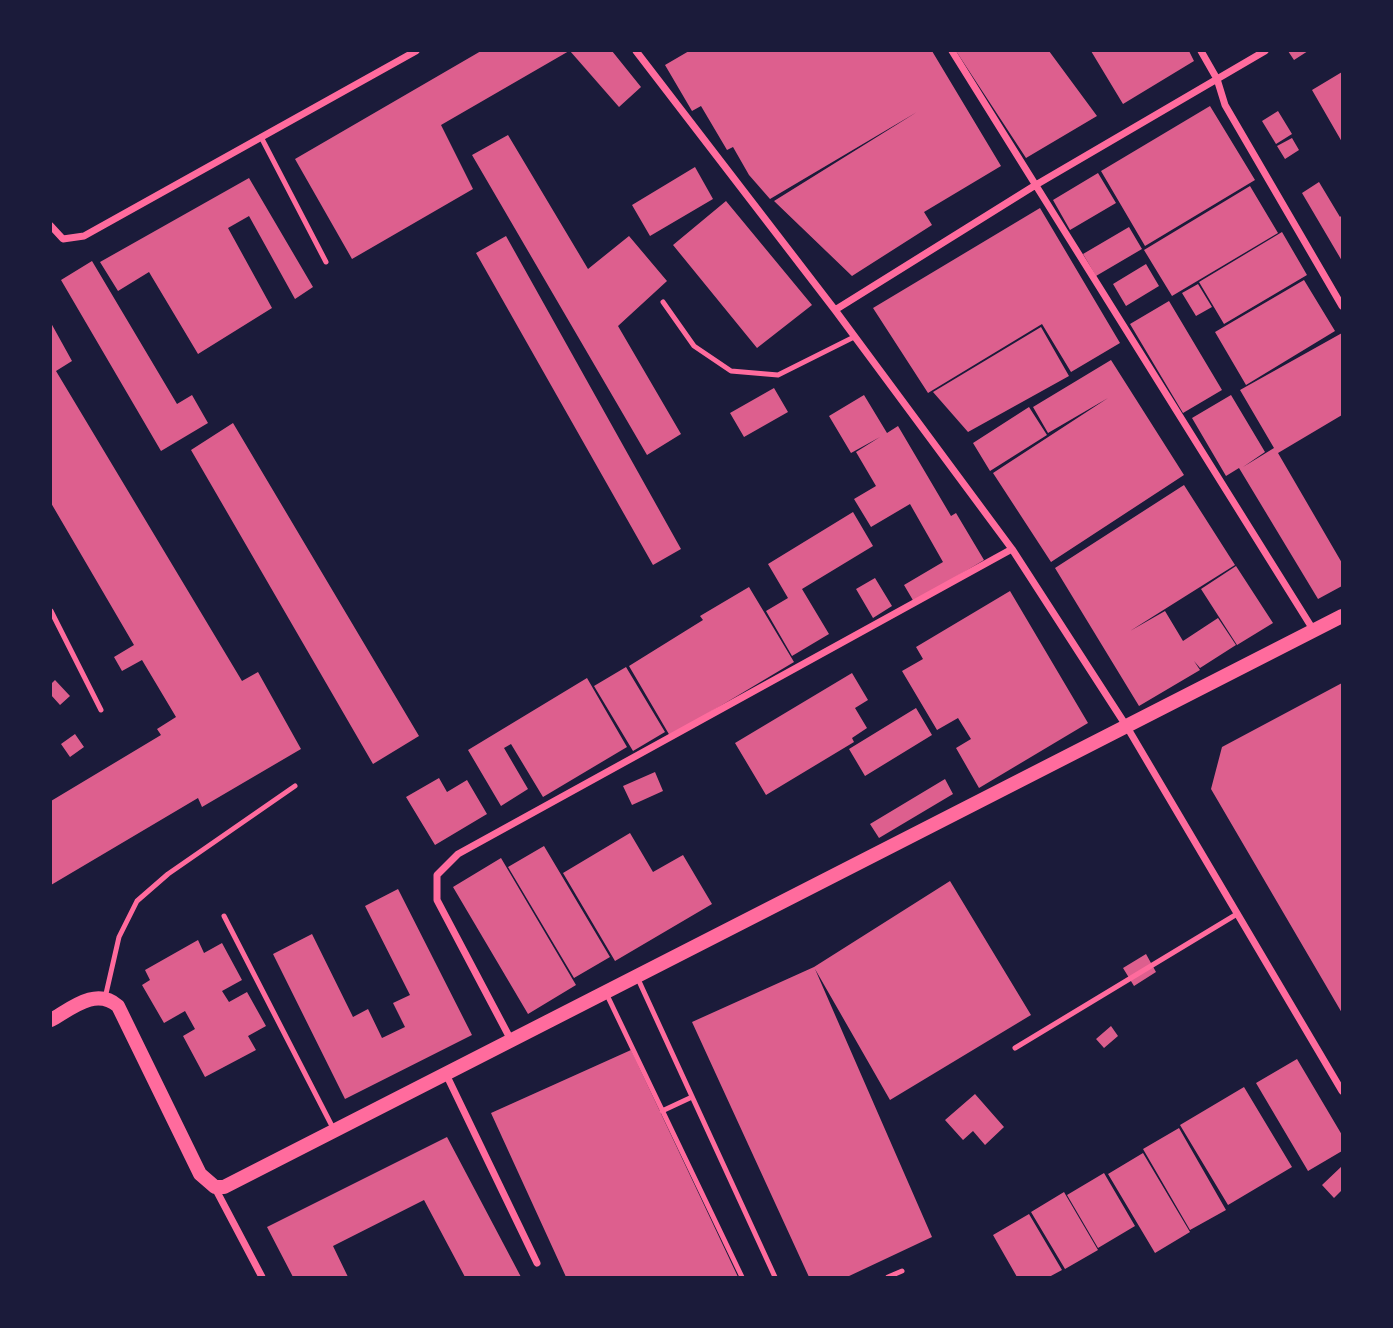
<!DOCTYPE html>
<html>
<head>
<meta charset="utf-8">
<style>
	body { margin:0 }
	#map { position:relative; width:1393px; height:1328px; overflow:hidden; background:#1b1b3a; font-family:"Titillium Web",sans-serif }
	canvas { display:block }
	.frame { position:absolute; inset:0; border:52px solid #1b1b3a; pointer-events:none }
</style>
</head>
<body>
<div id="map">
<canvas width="1393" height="1328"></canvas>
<div class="frame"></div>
</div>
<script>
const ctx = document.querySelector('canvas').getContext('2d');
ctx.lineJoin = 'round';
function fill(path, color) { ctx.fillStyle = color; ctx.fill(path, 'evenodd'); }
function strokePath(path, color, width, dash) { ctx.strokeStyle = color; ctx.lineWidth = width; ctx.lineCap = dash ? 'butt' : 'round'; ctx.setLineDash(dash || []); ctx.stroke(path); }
const building = new Path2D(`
	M481 51H569L441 125 473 189 352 259 295 159Z
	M570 51H612L641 87 619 107Z
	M689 51H932L1001 166 924 212 932 225 852 276 774 201 917 112 770 199 749 175 733 147 727 150 701 106 692 111 665 65Z
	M956 51H1049L1097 116 1026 158Z
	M1091 51H1189L1194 61 1123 104Z
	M1288 51H1308L1294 60Z
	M1342 72V142L1312 90Z
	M1210 106 1255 180 1145 246 1101 171Z
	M1278 111 1292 134 1276 144 1262 121Z
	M508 135 588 269 629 236 667 281 618 326 681 434 647 455 472 155Z
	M1292 138 1299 150 1285 159 1277 146Z
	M695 167 713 199 650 236 632 205Z
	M1098 173 1116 203 1070 230 1053 200Z
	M249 178 313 287 295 299 249 216 228 228 272 308 198 354 149 272 118 291 100 262Z
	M1319 182 1340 217 1342 215V261L1302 193Z
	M1250 186 1278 233 1172 296 1144 250Z
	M726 201 812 305 757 348 673 245Z
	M1040 208 1120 343 1071 372 1042 324 928 393 873 308Z
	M1129 227 1142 249 1096 276 1083 254Z
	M1282 232 1307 275 1224 324 1199 282Z
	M506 236 681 549 653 565 476 253Z
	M92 261 177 404 192 395 208 423 161 451 61 280Z
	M1146 264 1159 286 1126 306 1113 284Z
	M1304 280 1335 331 1246 385 1215 332Z
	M1198 284 1212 307 1196 316 1182 293Z
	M1169 301 1222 390 1183 413 1130 324Z
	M51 323 72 361 56 371 242 681 258 672 301 749 202 807 198 798 51 885V801L161 735 157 729 176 717 142 660 122 671 114 657 134 645 51 503Z
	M1041 327 1069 376 968 432 933 392Z
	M1342 333V415L1278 453 1342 563V586L1318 599 1239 468 1226 476 1192 418 1231 395 1265 452 1243 467 1274 448 1240 390Z
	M1111 360 1184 475 1051 562 993 473 1108 398 1048 433 1033 407Z
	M774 388 788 412 744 437 730 413Z
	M864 395 887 433 898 426 951 516 956 513 984 560 914 602 904 585 943 562 910 504 871 527 854 499 876 486 856 452 880 437 851 453 829 416Z
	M1029 407 1047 435 990 471 973 443Z
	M233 423 419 736 373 764 191 450Z
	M1184 485 1235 565 1130 631 1165 611 1183 641 1218 618 1236 645 1200 668 1194 661 1200 670 1139 706 1055 568Z
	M853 512 873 546 802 589 829 634 792 656 766 611 788 598 768 564Z
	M1236 566 1273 623 1237 645 1201 589Z
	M875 578 892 606 873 618 856 589Z
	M749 587 794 662 670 736 629 666 703 620 700 616Z
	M1010 591 1088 723 979 788 956 748 971 739 958 718 937 730 902 671 923 659 916 647Z
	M626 667 665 732 633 751 594 686Z
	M852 673 868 700 855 708 867 728 852 738 854 742 766 795 735 743Z
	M587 678 627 747 543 797 511 744 504 748 528 789 501 806 468 750Z
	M55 680 70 696 60 705 51 695V684Z
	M1342 683V1013L1211 789 1222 747Z
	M916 708 932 735 865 776 849 749Z
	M75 734 84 747 70 757 61 744Z
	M655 772 663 791 632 805 623 786Z
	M439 778 447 792 467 780 487 814 435 845 406 797Z
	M945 779 953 794 879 838 870 824Z
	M630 833 653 872 683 855 712 904 615 961 563 873Z
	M544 846 610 957 574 978 508 867Z
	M501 858 576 985 528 1014 453 887Z
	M950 881 1031 1015 890 1100 815 969 932 1237 847 1277H809L692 1022 814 967Z
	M398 889 472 1035 345 1099 273 954 312 934 353 1017 368 1009 382 1038 405 1027 393 1003 410 995 365 906Z
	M198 940 204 953 222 943 242 980 222 991 229 1002 247 992 266 1026 248 1036 256 1050 205 1077 183 1036 195 1029 185 1011 164 1023 142 985 150 980 145 970Z
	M1146 954 1156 972 1134 986 1123 968Z
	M1111 1026 1118 1036 1104 1048 1096 1039Z
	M631 1050 738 1277H566L491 1113Z
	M1297 1059 1342 1135V1151L1308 1171 1256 1083Z
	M1244 1087 1292 1167 1228 1205 1180 1125Z
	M975 1094 1004 1127 985 1145 973 1131 963 1140 945 1120Z
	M1179 1128 1226 1210 1190 1230 1143 1149Z
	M447 1137 521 1277H465L424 1200 333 1246 348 1277H293L267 1227Z
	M1143 1153 1190 1232 1155 1253 1108 1174Z
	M1342 1166V1190L1334 1198 1322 1185Z
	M1104 1173 1135 1226 1098 1248 1067 1195Z
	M1064 1192 1098 1250 1065 1269 1031 1212Z
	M1029 1214 1062 1270 1049 1277H1017L993 1235Z`);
const service = new Path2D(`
	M261 137 326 262
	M663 302 694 346 731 371 778 375 854 337
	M51 611 101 710
	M224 916 333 1128
	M638 979 775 1277
	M607 995 742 1277
	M105 998 119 937 137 901 168 874 295 786
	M1015 1048 1237 914
	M662 1111 692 1097
	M888 1277 902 1271`);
const minor = new Path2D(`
	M636 51 835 310 1012 549 1127 727 1342 1091
	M952 51 1314 631
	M1201 51 1217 79 1225 105 1342 306
	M51 226 63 239 84 236 416 51
	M835 310 1034 186 1265 51
	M511 1040 437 900V875L458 854 1012 549
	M445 1072 537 1263
	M215 1188 262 1277`);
const secondary = new Path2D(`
	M51 1020C72 1008 96 987 118 1006L200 1174 215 1187H224L1342 616`);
fill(building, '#dd5f8e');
strokePath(service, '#ff6b9d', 5);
strokePath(minor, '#ff6b9d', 7);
strokePath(secondary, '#ff6b9d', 14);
</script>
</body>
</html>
